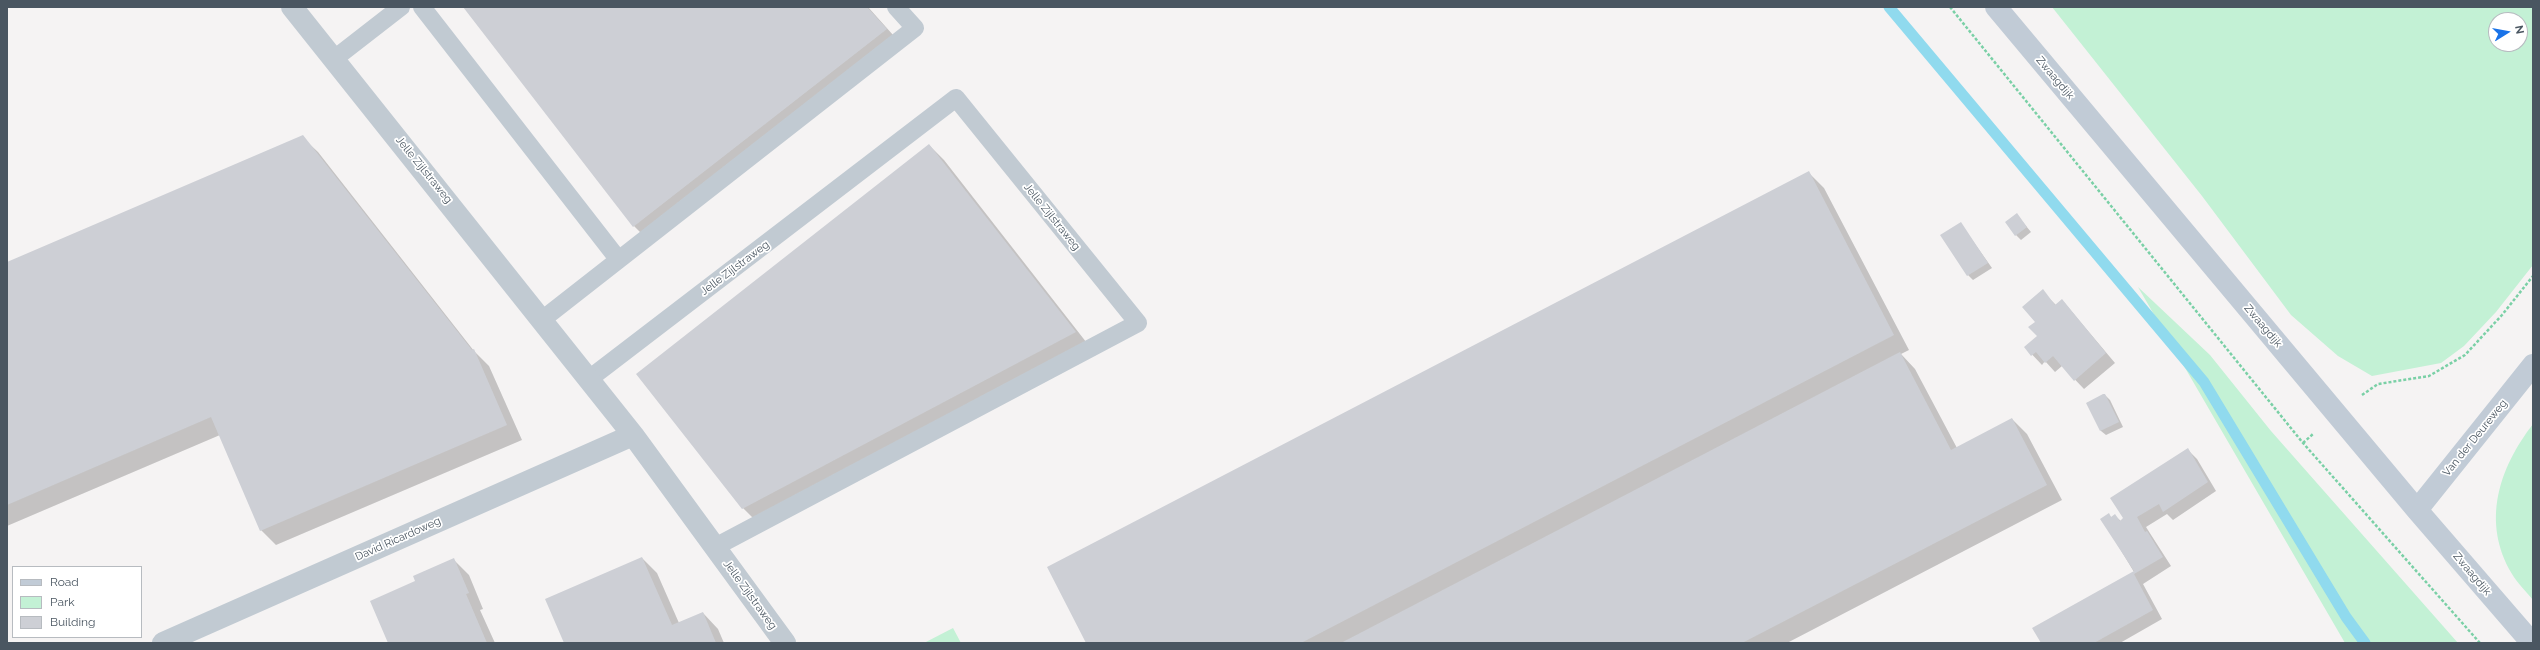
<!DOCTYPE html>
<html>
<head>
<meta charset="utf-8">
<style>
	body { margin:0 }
	#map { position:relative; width:2540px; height:650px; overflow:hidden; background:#f5f3f3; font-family:Raleway,sans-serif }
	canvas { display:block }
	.frame { position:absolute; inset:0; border:8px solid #4a5661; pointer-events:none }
	.legend { position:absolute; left:12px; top:566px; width:130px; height:72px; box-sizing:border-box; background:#fff; border:1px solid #b7bbc0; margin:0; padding:5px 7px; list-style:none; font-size:12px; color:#4a5661 }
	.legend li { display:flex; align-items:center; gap:8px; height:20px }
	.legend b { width:20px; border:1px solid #b7bbc0 }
	.north { position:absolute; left:2488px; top:12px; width:40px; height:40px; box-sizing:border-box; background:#fff; border:1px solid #b7bbc0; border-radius:50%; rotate:79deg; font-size:11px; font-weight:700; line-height:16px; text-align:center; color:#4a5661 }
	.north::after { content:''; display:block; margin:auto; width:14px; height:18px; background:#1a73e8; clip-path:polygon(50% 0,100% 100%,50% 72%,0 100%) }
</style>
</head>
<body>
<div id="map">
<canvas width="2540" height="650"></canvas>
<div class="frame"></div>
<ul class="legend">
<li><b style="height:5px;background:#c1cbd6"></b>Road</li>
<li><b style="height:11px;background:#c3f1d5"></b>Park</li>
<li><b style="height:11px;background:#cdcfd5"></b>Building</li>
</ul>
<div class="north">N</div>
</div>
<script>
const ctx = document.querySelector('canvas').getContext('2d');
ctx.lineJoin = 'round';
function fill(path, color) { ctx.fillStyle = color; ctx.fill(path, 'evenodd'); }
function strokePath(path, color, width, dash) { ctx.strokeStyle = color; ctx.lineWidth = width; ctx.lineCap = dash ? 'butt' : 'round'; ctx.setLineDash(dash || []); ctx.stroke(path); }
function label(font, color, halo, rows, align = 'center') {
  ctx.font = font + ' Raleway,sans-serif'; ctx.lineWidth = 3.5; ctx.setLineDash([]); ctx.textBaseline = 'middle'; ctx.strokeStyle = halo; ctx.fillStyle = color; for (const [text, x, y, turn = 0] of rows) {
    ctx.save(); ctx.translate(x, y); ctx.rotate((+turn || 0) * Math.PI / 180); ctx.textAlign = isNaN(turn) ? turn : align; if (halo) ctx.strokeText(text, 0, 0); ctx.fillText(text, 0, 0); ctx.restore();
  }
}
const green = new Path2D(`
	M2052 7H2533V265L2496 312 2464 346 2441 363 2372 376 2338 356 2291 315 2202 196ZM2496 20H2520V44H2496Z
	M2138 287 2210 355 2271 431 2458 643H2345Z
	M2533 424V600C2526 591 2517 583 2512 574 2481 522 2499 468 2533 424Z
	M953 628 961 643H924Z`);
const shadow = new Path2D(`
	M464 7H868L902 45 649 241 634 226Z
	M302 137 318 152 474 351 489 366 522 440 276 545 261 530 220 435 7 526V264Z
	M929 145 944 160 1090 347 758 523 743 508Z
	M1809 173 1824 188 1909 350 1901 354 1915 369 1957 448 2012 419 2027 434 2062 500 1787 643H1087Z
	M2017 215 2031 232 2021 240 2016 235Z
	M1961 224 1992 268 1973 280 1968 275Z
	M2042 291 2056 305 2062 300 2115 363 2084 389 2062 366 2055 372 2045 361 2042 365 2025 347 2038 336 2036 322Z
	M2105 395 2110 400 2123 427 2106 435 2101 431 2087 403Z
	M2187 449 2197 459 2216 491 2173 520 2167 514 2146 527 2171 566 2143 584 2162 619 2120 643H2042L2134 572 2102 519 2109 515 2112 518 2115 516 2121 521Z
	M642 558 657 573 679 623 703 613 718 629 724 643H565Z
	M454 560 469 575 483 609 480 610 495 643H389L417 582Z`);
const stream = new Path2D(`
	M1889 7 2204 382 2346 617 2365 643`);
const building = new Path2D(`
	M463 7H867L887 29 633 227Z
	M303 135 472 350 474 349 507 425 260 531 211 417 7 505V262Z
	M929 144 1076 332 742 509 636 374Z
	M1809 171 1894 335 1301 643H1086L1047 567Z
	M2017 213 2027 227 2015 236 2005 222Z
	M1961 222 1988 263 1967 276 1940 235Z
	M2043 289 2055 305 2062 299 2106 353 2074 381 2053 356 2045 363 2036 352 2031 356 2024 347 2037 336 2028 327 2035 322 2022 307Z
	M1900 352 1951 450 2012 418 2047 485 1742 643H1341Z
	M2103 394H2105L2119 422 2100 431 2086 403Z
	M2188 448 2208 482 2163 512 2159 504 2137 517 2145 532 2147 531 2163 557 2134 574 2153 610 2094 643H2041L2032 628 2134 571 2100 519 2109 513 2111 517 2115 514 2120 521 2123 518 2110 498Z
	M642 557 672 625 703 612 716 643H564L545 599Z
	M454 558 469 593 466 594 487 643H388L370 601 415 581 413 576Z`);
const path = new Path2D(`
	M1950 7 2303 443 2480 643
	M2362 395 2378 384 2429 376 2465 355 2502 315 2533 276
	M2303 443 2313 434`);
const lane = new Path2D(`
	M422 7 618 259
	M334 59 401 7
	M543 319 915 28 896 7
	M589 379 956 98 1138 323 715 547`);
const street = new Path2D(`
	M292 7 633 435 785 643
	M163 643 633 435`);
const secondary = new Path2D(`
	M1996 7 2417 510 2532 643
	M2417 510 2533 365`);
const streetNames = [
	["Zwaagdijk",2055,78,50],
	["Jelle Zijlstraweg",424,170,51],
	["Jelle Zijlstraweg",1052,217,51],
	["Jelle Zijlstraweg",735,268,-37],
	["Zwaagdijk",2263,326,50],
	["Van der Deureweg",2475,438,-51],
	["David Ricardoweg",398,539,-24],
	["Zwaagdijk",2472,574,50],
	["Jelle Zijlstraweg",750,595,54]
];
fill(green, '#c3f1d5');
fill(shadow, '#0003');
strokePath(stream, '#90daee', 11);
fill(building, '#cdcfd5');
strokePath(path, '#7ad0a6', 2.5, [3, 2]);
strokePath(lane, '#c1cad2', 18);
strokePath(street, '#c1cad2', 22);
strokePath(secondary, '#c1cbd6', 22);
label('11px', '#4a5661', '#fff', streetNames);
</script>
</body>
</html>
